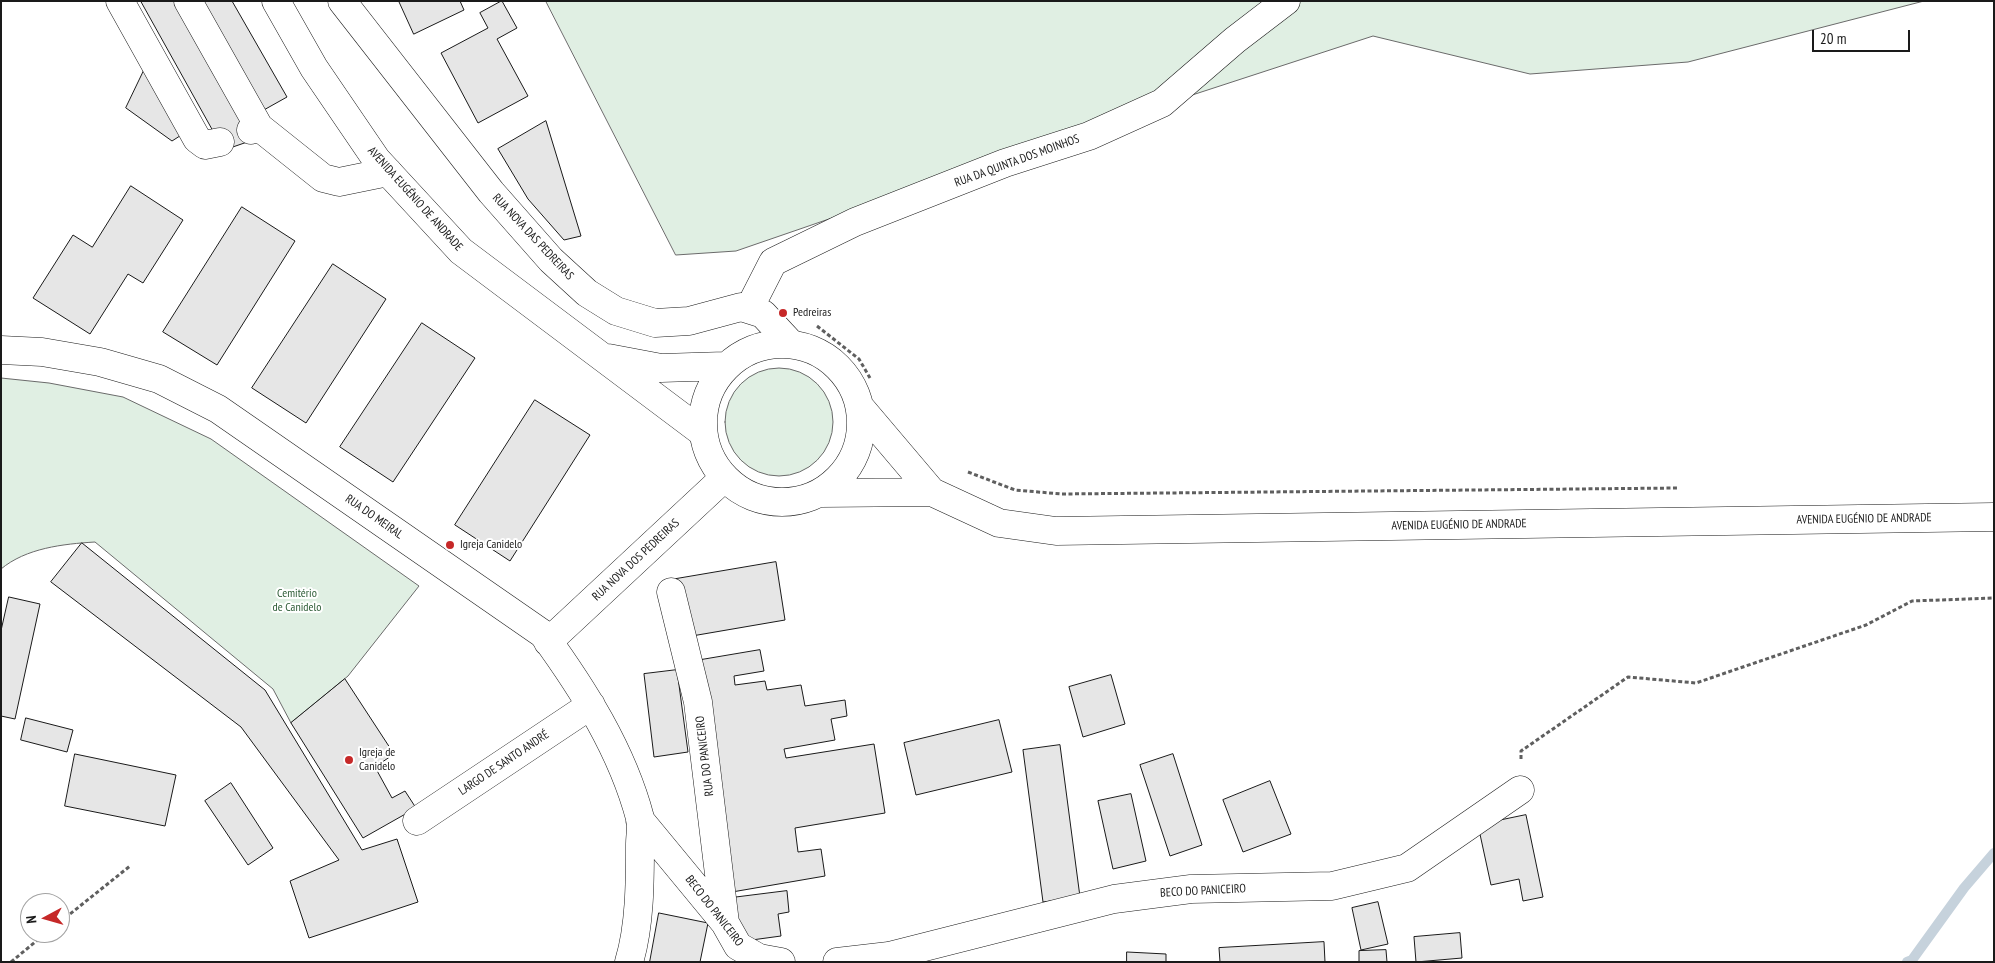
<!DOCTYPE html>
<html>
<head>
<meta charset="utf-8">
<style>
	body { margin:0 }
	#map { position:relative; width:1995px; height:963px; overflow:hidden; background:#fff; font-family:"PT Sans Narrow",sans-serif }
	canvas { display:block }
	.frame { position:absolute; inset:0; border:2px solid #1a1a1a; pointer-events:none }
	.north { position:absolute; left:20px; top:893px; width:50px; height:50px; box-sizing:border-box; background:#fff; border:1px solid #a3a3a3; border-radius:50%; rotate:264deg; font-size:14px; font-weight:700; line-height:20px; text-align:center; color:#1a1a1a }
	.north::after { content:''; display:block; margin:auto; width:18px; height:22px; background:#c62828; clip-path:polygon(50% 0,100% 100%,50% 72%,0 100%) }
	.scale { position:absolute; left:1812px; top:30px; width:98px; height:22px; box-sizing:border-box; border:2px solid #1a1a1a; border-top:0; padding-left:6px; font-size:15px; line-height:18px; white-space:nowrap; color:#1a1a1a; -webkit-text-stroke:4px #fff; paint-order:stroke }
</style>
</head>
<body>
<div id="map">
<canvas width="1995" height="963"></canvas>
<div class="frame"></div>
<div class="north">N</div>
<div class="scale">20 m</div>
</div>
<script>
const ctx = document.querySelector('canvas').getContext('2d');
ctx.lineJoin = 'round';
function fill(path, color) { ctx.fillStyle = color; ctx.fill(path, 'evenodd'); }
function strokePath(path, color, width, dash) { ctx.strokeStyle = color; ctx.lineWidth = width; ctx.lineCap = dash ? 'butt' : 'round'; ctx.setLineDash(dash || []); ctx.stroke(path); }
function label(font, color, halo, rows, align = 'center') {
  ctx.font = font + ' "PT Sans Narrow",sans-serif'; ctx.lineWidth = 4; ctx.setLineDash([]); ctx.textBaseline = 'middle'; ctx.strokeStyle = halo; ctx.fillStyle = color; for (const [text, x, y, turn = 0] of rows) {
    ctx.save(); ctx.translate(x, y); ctx.rotate((+turn || 0) * Math.PI / 180); ctx.textAlign = isNaN(turn) ? turn : align; if (halo) ctx.strokeText(text, 0, 0); ctx.fillText(text, 0, 0); ctx.restore();
  }
}
const green = new Path2D(`
	M546 1H1924L1688 62 1530 74 1373 36 1134 114 736 251 676 255Z
	M725 422a54 54 0 1 1 108 0a54 54 0 1 1-108 0Z
	M1 378 49 383 123 397 211 439 419 586 348 676 291 723 273 689 95 542C63 544 26 548 1 569Z`);
const stream = new Path2D(`
	M1907 962 1912 960 1964 888 1994 853`);
const building = new Path2D(`
	M141 1H179L256 139 224 150Z
	M200 1H232L287 97 262 111Z
	M399 1H460L464 10 414 34Z
	M502 1 517 28 497 39 528 96 478 123 441 53 488 28 480 13Z
	M148 62 186 132 172 141 126 108Z
	M546 121 581 236 564 240 528 199 498 149Z
	M131 186 183 220 143 283 128 274 90 334 33 298 73 235 92 247Z
	M242 207 295 241 217 365 163 332Z
	M333 264 386 299 306 423 252 388Z
	M422 323 475 358 393 482 340 447Z
	M535 400 590 435 510 561 455 525Z
	M82 543 265 690 362 850 397 839 418 902 309 938 290 881 339 860 241 727 51 582Z
	M776 562 785 620 686 637 676 579Z
	M9 597 40 604 15 719 1 716V631Z
	M760 650 764 671 734 676 735 685 765 681 767 690 801 685 805 706 845 700 847 716 831 719 835 740 784 749 786 758 874 744 885 813 795 828 798 852 821 849 825 876 732 892 695 661Z
	M677 670 688 752 654 757 644 674Z
	M1111 675 1125 724 1083 737 1069 687Z
	M345 679 394 754 375 767 392 798 405 791 416 808 363 838 291 723Z
	M26 718 73 730 67 752 21 740Z
	M999 720 1012 772 916 795 904 743Z
	M1060 745 1080 897 1043 902 1023 750Z
	M75 754 176 775 165 826 65 806Z
	M1173 754 1202 845 1170 856 1140 765Z
	M1270 781 1291 834 1243 852 1223 800Z
	M231 783 273 848 248 865 205 801Z
	M1131 794 1146 861 1113 869 1098 801Z
	M1526 815 1543 897 1523 901 1519 879 1491 885 1478 825Z
	M787 891 789 912 778 914 781 936 737 942 731 898Z
	M1378 902 1388 944 1361 950 1352 908Z
	M659 913 708 923 700 962H650Z
	M1460 933 1462 958 1416 962 1414 937Z
	M1324 942 1325 962H1220L1219 948Z
	M1386 950 1387 962H1359V951Z
	M1127 952 1166 954V962H1127Z`);
const path = new Path2D(`
	M817 326 859 359 870 378
	M968 472 1015 490 1062 494 1678 488
	M1521 759V751L1628 677 1696 683 1866 625 1912 601 1994 598
	M60 922 130 866
	M11 962 46 933`);
const minor = new Path2D(`
	M120 1 197 139 205 145 220 142
	M188 1 259 127
	M342 1 491 192 551 260 587 293 616 311 655 323 689 321 741 307 763 314 790 343
	M251 130 259 127 323 178 339 182 388 172
	M749 309 773 262 855 222 1005 163 1089 136 1162 103 1235 40 1286 1
	M1 350 42 352 100 362 159 379 218 409 543 634C583 689 622 750 640 818 642 826 640 836 640 844 640 881 640 926 629 962
	M671 592 698 702 725 923
	M548 642 724 478
	M640 820 725 923 738 946 759 958 781 962
	M417 821 591 705
	M837 962 889 956 1114 899 1191 889 1332 886 1407 868 1520 790`);
const major = new Path2D(`
	M276 1 314 68 376 159 461 251 702 432
	M703 423a79 79 0 1 1 158 0a79 79 0 1 1-158 0Z
	M608 358 661 368 725 366
	M860 407 932 492 999 523 1056 531 1994 517
	M820 493 932 492`);
const markers = [
	[783,313,5,"#c62828"],
	[450,545,5,"#c62828"],
	[349,760,5,"#c62828"]
];
const streetNames = [
	["RUA DA QUINTA DOS MOINHOS",1017,161,-20],
	["AVENIDA EUGÉNIO DE ANDRADE",415,199,48],
	["RUA NOVA DAS PEDREIRAS",533,237,47],
	["RUA DO MEIRAL",374,517,35],
	["AVENIDA EUGÉNIO DE ANDRADE",1864,519,-1],
	["AVENIDA EUGÉNIO DE ANDRADE",1459,525,-1],
	["RUA NOVA DOS PEDREIRAS",636,560,-43],
	["RUA DO PANICEIRO",705,756,-97],
	["LARGO DE SANTO ANDRÉ",504,763,-34],
	["BECO DO PANICEIRO",1203,891,-3],
	["BECO DO PANICEIRO",714,911,52]
];
const poiNames = [
	["Pedreiras",793,313],
	["Igreja Canidelo",460,545],
	["Igreja de",359,753],
	["Canidelo",359,767]
];
const parkNames = [
	["Cemitério",297,594],
	["de Canidelo",297,608]
];
fill(green, '#e0efe3');
strokePath(green, '#6a6a6a', 1);
strokePath(stream, '#c6d2dc', 10);
fill(building, '#e6e6e6');
strokePath(building, '#1a1a1a', 1);
strokePath(minor, '#1a1a1a', 29);
strokePath(major, '#1a1a1a', 29);
strokePath(path, '#5f5f5f', 3, [4, 2.5]);
strokePath(minor, '#fff', 28);
strokePath(major, '#fff', 28);
for (const [x, y, r, color] of markers) { const dot = new Path2D(); dot.arc(x, y, r, 0, 2 * Math.PI); ctx.fillStyle = color; ctx.fill(dot); strokePath(dot, '#fff', 2); }
label('12px', '#1a1a1a', '#fff', streetNames);
label('12px', '#1a1a1a', '#fff', poiNames, 'left');
label('12px', '#2b5a34', '#fff', parkNames);
</script>
</body>
</html>
